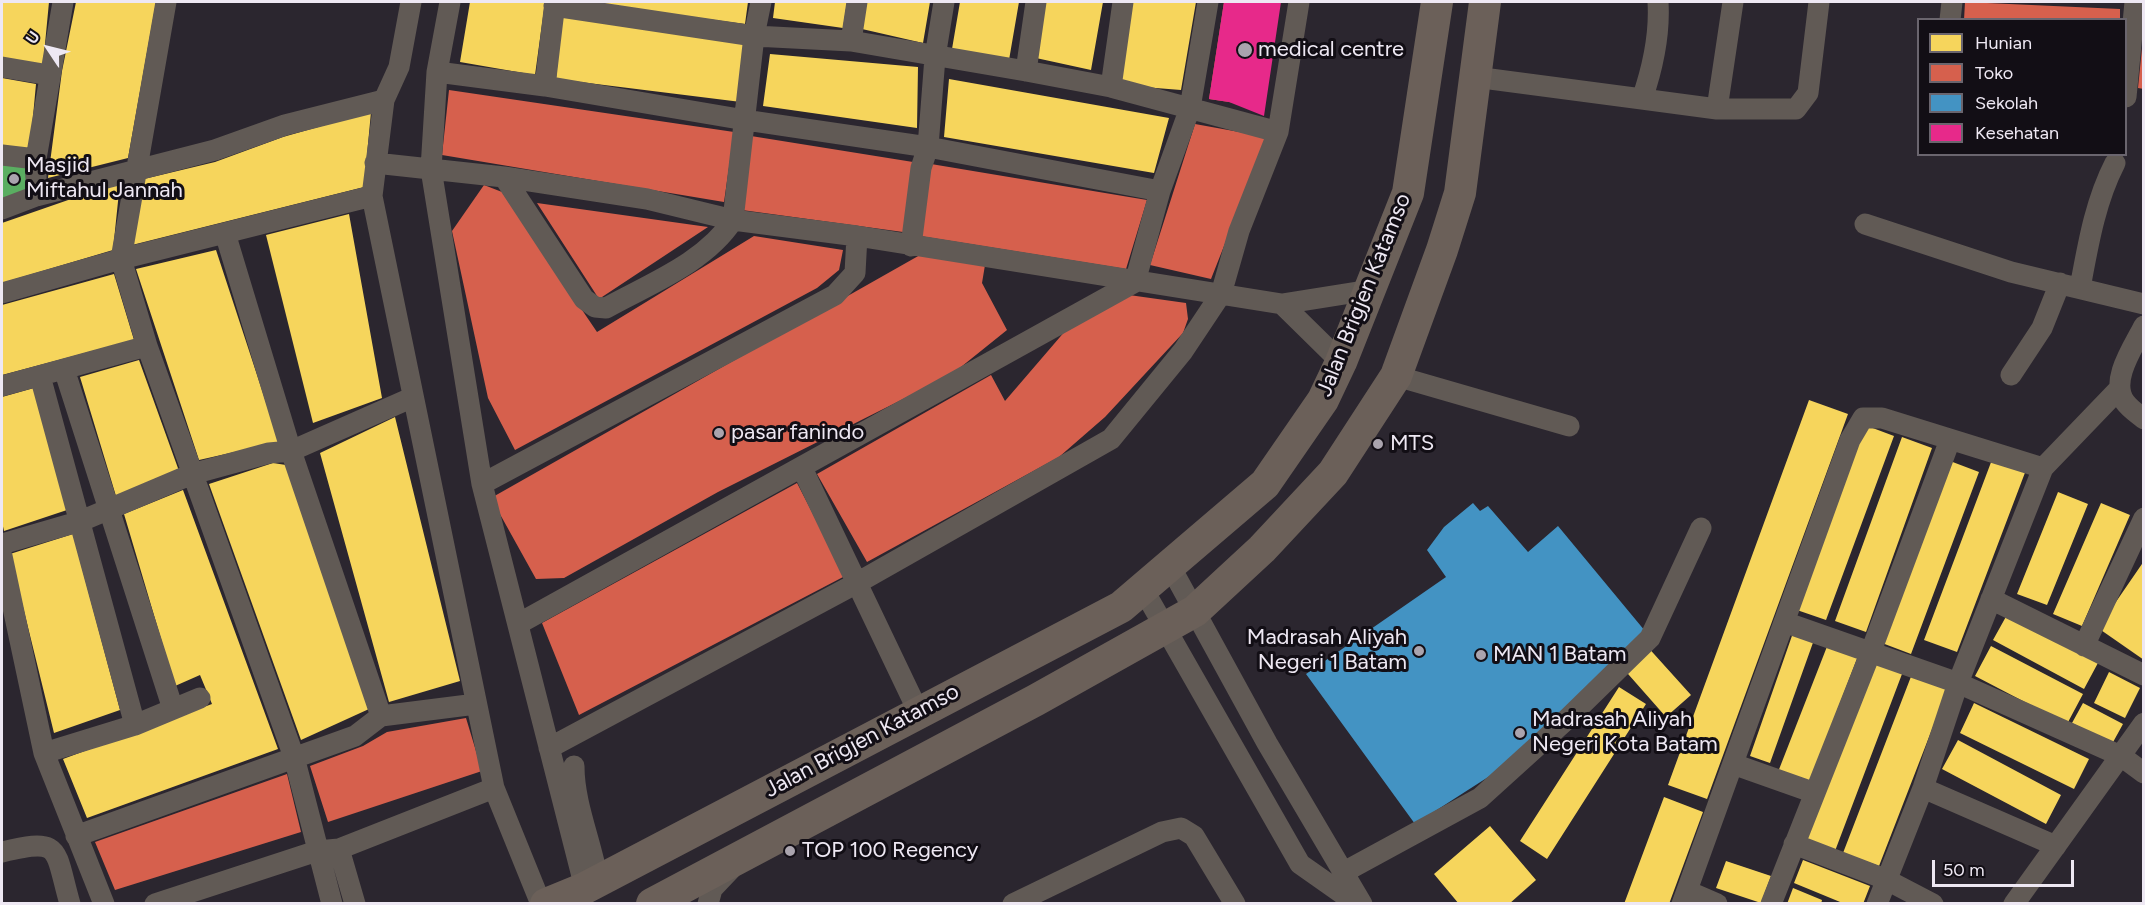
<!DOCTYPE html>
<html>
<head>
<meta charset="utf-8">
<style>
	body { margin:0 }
	#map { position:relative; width:2145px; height:905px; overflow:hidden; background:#2b262f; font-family:Figtree,sans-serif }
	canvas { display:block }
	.frame { position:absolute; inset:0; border:3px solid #eee8f3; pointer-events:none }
	.legend { position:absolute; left:1917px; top:18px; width:210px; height:138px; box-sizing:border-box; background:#120e15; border:2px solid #6a656e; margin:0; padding:8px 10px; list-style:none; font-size:18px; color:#eee8f3 }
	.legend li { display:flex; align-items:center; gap:12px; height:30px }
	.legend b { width:30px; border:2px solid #6a656e }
	.north { position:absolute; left:18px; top:18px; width:60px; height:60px; -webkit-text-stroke:4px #120e15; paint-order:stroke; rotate:305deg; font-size:16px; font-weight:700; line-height:24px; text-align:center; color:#eee8f3 }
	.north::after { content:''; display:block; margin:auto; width:21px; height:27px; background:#eee8f3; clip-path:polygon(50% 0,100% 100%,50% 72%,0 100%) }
	.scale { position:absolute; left:1932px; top:860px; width:142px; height:27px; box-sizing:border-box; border:3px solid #eee8f3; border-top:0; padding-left:8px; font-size:18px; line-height:21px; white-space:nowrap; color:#eee8f3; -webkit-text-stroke:4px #120e15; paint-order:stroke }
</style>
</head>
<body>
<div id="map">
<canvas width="2145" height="905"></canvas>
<div class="frame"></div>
<ul class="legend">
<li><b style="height:16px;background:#f6d55c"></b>Hunian</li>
<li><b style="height:16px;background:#d6604d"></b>Toko</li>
<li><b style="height:16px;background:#4393c3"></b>Sekolah</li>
<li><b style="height:16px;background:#e7298a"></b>Kesehatan</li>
</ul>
<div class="north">U</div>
<div class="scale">50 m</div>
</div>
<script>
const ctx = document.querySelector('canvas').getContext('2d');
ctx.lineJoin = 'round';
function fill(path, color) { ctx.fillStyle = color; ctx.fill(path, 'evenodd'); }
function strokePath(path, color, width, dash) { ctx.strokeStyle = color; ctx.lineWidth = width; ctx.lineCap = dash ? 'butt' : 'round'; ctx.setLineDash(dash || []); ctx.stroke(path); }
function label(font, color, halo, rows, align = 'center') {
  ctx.font = font + ' Figtree,sans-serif'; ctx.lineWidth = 6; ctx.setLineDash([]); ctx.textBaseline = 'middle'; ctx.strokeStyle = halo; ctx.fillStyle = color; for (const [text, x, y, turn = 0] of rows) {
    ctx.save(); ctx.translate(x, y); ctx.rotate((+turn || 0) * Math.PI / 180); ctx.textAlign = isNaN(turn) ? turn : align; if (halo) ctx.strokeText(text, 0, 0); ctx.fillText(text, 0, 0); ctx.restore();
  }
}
const homes = new Path2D(`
	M2 2H49L43 65 2 58Z
	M76 2H156L128 158 48 178 62 71Z
	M470 2H545L535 75 460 62Z
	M579 2H748L745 24Z
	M775 2H847L843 28 773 18Z
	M867 2H930L923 43 862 29Z
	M960 2H1019L1009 60 952 49Z
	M1045 2H1103L1091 70 1036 58Z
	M1132 2H1196L1181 90 1118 85Z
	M562 15 748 43 741 102 556 79Z
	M770 54 918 67 917 128 763 106Z
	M2 78 36 84 30 149 2 145Z
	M949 79 1169 118 1154 173 944 137Z
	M371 112 364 187 132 245 144 179 215 162 283 137Z
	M120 182 113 250 2 283V223Z
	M349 214 382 398 313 423 266 235Z
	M216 250 279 442 199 460 136 269Z
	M114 274 134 340 2 375V305Z
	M139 360 179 471 116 496 80 377Z
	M34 388 67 510 4 531 2 522V397Z
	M1809 400 1848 414 1707 799 1668 785Z
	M395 417 460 681 389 702 320 453Z
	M1862 424 1894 436 1826 620 1794 609Z
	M1902 437 1932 448 1866 632 1835 621Z
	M1993 457 2026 470 1957 652 1924 640Z
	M1950 461 1979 472 1911 654 1882 643Z
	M273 463 286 465 369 709 301 740 209 484Z
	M183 490 278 749 87 818 63 759 212 704 200 675 175 686 124 514Z
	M2058 492 2088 504 2047 605 2017 594Z
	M2101 503 2130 515 2082 626 2053 614Z
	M73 534 120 710 54 733 10 554Z
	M2144 561V660L2098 628Z
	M2008 613 2099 661 2084 689 1993 640Z
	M1794 630 1815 637 1770 763 1750 756Z
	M1645 644 1691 695 1666 717 1621 666Z
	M1828 644 1858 656 1809 784 1778 772Z
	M1991 646 2083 694 2067 724 1975 676Z
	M1873 662 1902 674 1835 851 1805 839Z
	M2109 672 2140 688 2125 718 2094 703Z
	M1912 674 1948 688 1879 866 1843 853Z
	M1619 687 1646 704 1547 859 1520 841Z
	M1974 703 2089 759 2074 789 1960 733Z
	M2083 703 2123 724 2112 744 2072 723Z
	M1958 740 2061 795 2046 824 1942 769Z
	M1664 797 1703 812 1669 904H1624Z
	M1490 826 1536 880 1509 904H1459L1434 874Z
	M1803 860 1870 886 1863 904H1845L1794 883Z
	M1726 861 1771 876 1761 903 1716 888Z
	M1793 888 1822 900 1821 904H1787Z`);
const shops = new Path2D(`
	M1224 2H1279L1262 107 1209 99Z
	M1965 2 2120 9V20H1964Z
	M2142 48H2144V89L2138 88Z
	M449 90 734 132 724 202 442 155Z
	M1195 124 1267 137 1211 279 1150 265Z
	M751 136 913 162 903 232 742 210Z
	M931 164 1147 200 1126 269 920 236Z
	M484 185 502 192 597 332 754 236 843 250 839 270 817 288 515 450 488 398 452 231Z
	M537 203 708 227 599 299Z
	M920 255 985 265 982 283 1007 330 951 375 718 492 564 578 536 579 491 498Z
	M1129 295 1186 303 1188 319 1183 333 1105 417 1059 457 867 562 817 474 991 375 1005 401 1066 330Z
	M797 483 845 576 579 715 542 623Z
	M466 718 482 771 328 822 310 766 363 746 387 732Z
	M287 774 301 832 115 890 95 842Z`);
const schools = new Path2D(`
	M1473 503 1480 511 1488 506 1528 552 1558 526 1650 637 1510 763 1415 824 1306 674 1446 577 1427 550 1444 527Z`);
const health = new Path2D(`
	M1224 2H1281L1264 116 1229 102 1209 99Z`);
const public = new Path2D(`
	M2 164 25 167 27 191 2 200Z`);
const minor = new Path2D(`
	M166 2 121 259 147 346 294 757 332 904
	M450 2 437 72 431 169 482 484 585 888
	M1658 2C1660 35 1653 67 1642 99L1717 109H1796L1808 93 1819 2
	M554 6 754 36 851 41 1026 71 1111 87 1278 132
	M1950 20 1952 2
	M851 41 857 2
	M2 67 49 75
	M1026 71 1036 2
	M437 72 545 86 745 120 928 147 1160 191
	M1475 77 1642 99
	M545 86 555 2
	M1111 87 1123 2
	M2126 97 2135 2
	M1717 109 1733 2
	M2 155 36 159
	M375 163 504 177 647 199 733 220 857 236 1282 304 1370 290
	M504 177 584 299 595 307 606 308C649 284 705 263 733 220L754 36 761 2
	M36 196V159L63 2
	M2 209 36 196 215 150 285 125 384 100
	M1865 224 2011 272 2144 304
	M225 233 291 451 381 716
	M911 246 921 168 928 147 935 57 944 2
	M2080 288C2088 245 2095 202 2115 163
	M2 293 121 259 372 196
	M1282 304 1341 362
	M2144 326C2134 346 2109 381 2125 402 2130 409 2138 414 2144 419
	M64 369 173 709
	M2011 375 2042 328 2060 283
	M40 376 135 725
	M1396 376 1569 426
	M2 386 147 346
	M802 468 918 711
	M482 484 835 295 855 273 857 236
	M2 544 81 521 192 474 269 453 291 451 411 398
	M2 556 44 753 104 904
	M1170 566 1267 743 1362 904
	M1143 589 1300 864 1357 904
	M1991 599 2144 675
	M1784 622 1958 683 2121 756 2144 773
	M518 624 1135 282 1160 191 1190 108 1208 2
	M2084 646 2144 518
	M549 748 857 583 1111 439 1183 351 1221 294 1239 231 1278 132 1299 2
	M44 753 135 725 200 698
	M1733 764 1815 793
	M574 766C574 805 592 843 598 881
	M494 788 541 904
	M1923 788 2056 846
	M76 836 355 736 381 716 476 704
	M1794 844 1885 879 1933 904
	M339 849 355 904
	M2 852C63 837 54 848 70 904
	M1344 872 1480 798 1565 721 1650 638 1701 528
	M1687 891 1717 904
	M155 904 317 851 339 849 494 788 372 196 384 100 399 67 411 2
	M708 904 712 889 731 869
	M1013 904 1162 832 1181 828 1194 836 1235 904
	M1682 904 1850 440 1863 418H1882L2043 468
	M1771 904 1870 654 1950 440
	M1877 904 1923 788 1958 683 2043 468 2119 389
	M2014 904 2144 723`);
const highway = new Path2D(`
	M546 904 585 888 1121 607 1265 484 1323 400 1341 362 1408 193 1437 2
	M652 904 1036 700 1195 611 1262 549 1333 473 1396 376 1442 250 1460 193 1485 2`);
const markers = [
	[1245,50,8,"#aaa4ae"],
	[14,179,6,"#aaa4ae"],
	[719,433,6,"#aaa4ae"],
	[1378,444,6,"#aaa4ae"],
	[1419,651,6,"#aaa4ae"],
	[1481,655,6,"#aaa4ae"],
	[1520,733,6,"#aaa4ae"],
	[790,851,6,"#aaa4ae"]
];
const poiNames = [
	["medical centre",1258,50],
	["Masjid",26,166],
	["Miftahul Jannah",26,191],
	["pasar fanindo",731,433],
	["MTS",1390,444],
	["Madrasah Aliyah",1407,638,"right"],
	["Negeri 1 Batam",1407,663,"right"],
	["MAN 1 Batam",1493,655],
	["Madrasah Aliyah",1532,720],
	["Negeri Kota Batam",1532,745],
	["TOP 100 Regency",802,851]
];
const streetNames = [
	["Jalan Brigjen Katamso",1364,295,-68],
	["Jalan Brigjen Katamso",862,741,-28]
];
fill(homes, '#f6d55c');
fill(shops, '#d6604d');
fill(schools, '#4393c3');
fill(health, '#e7298a');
fill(public, '#5aae61');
strokePath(minor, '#615a55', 21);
strokePath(highway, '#6b6059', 32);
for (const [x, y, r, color] of markers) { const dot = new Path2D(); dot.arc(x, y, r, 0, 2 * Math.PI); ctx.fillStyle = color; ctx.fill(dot); strokePath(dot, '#120e15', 2); }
label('22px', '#eee8f3', '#120e15', poiNames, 'left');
label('22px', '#eee8f3', '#120e15', streetNames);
</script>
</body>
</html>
